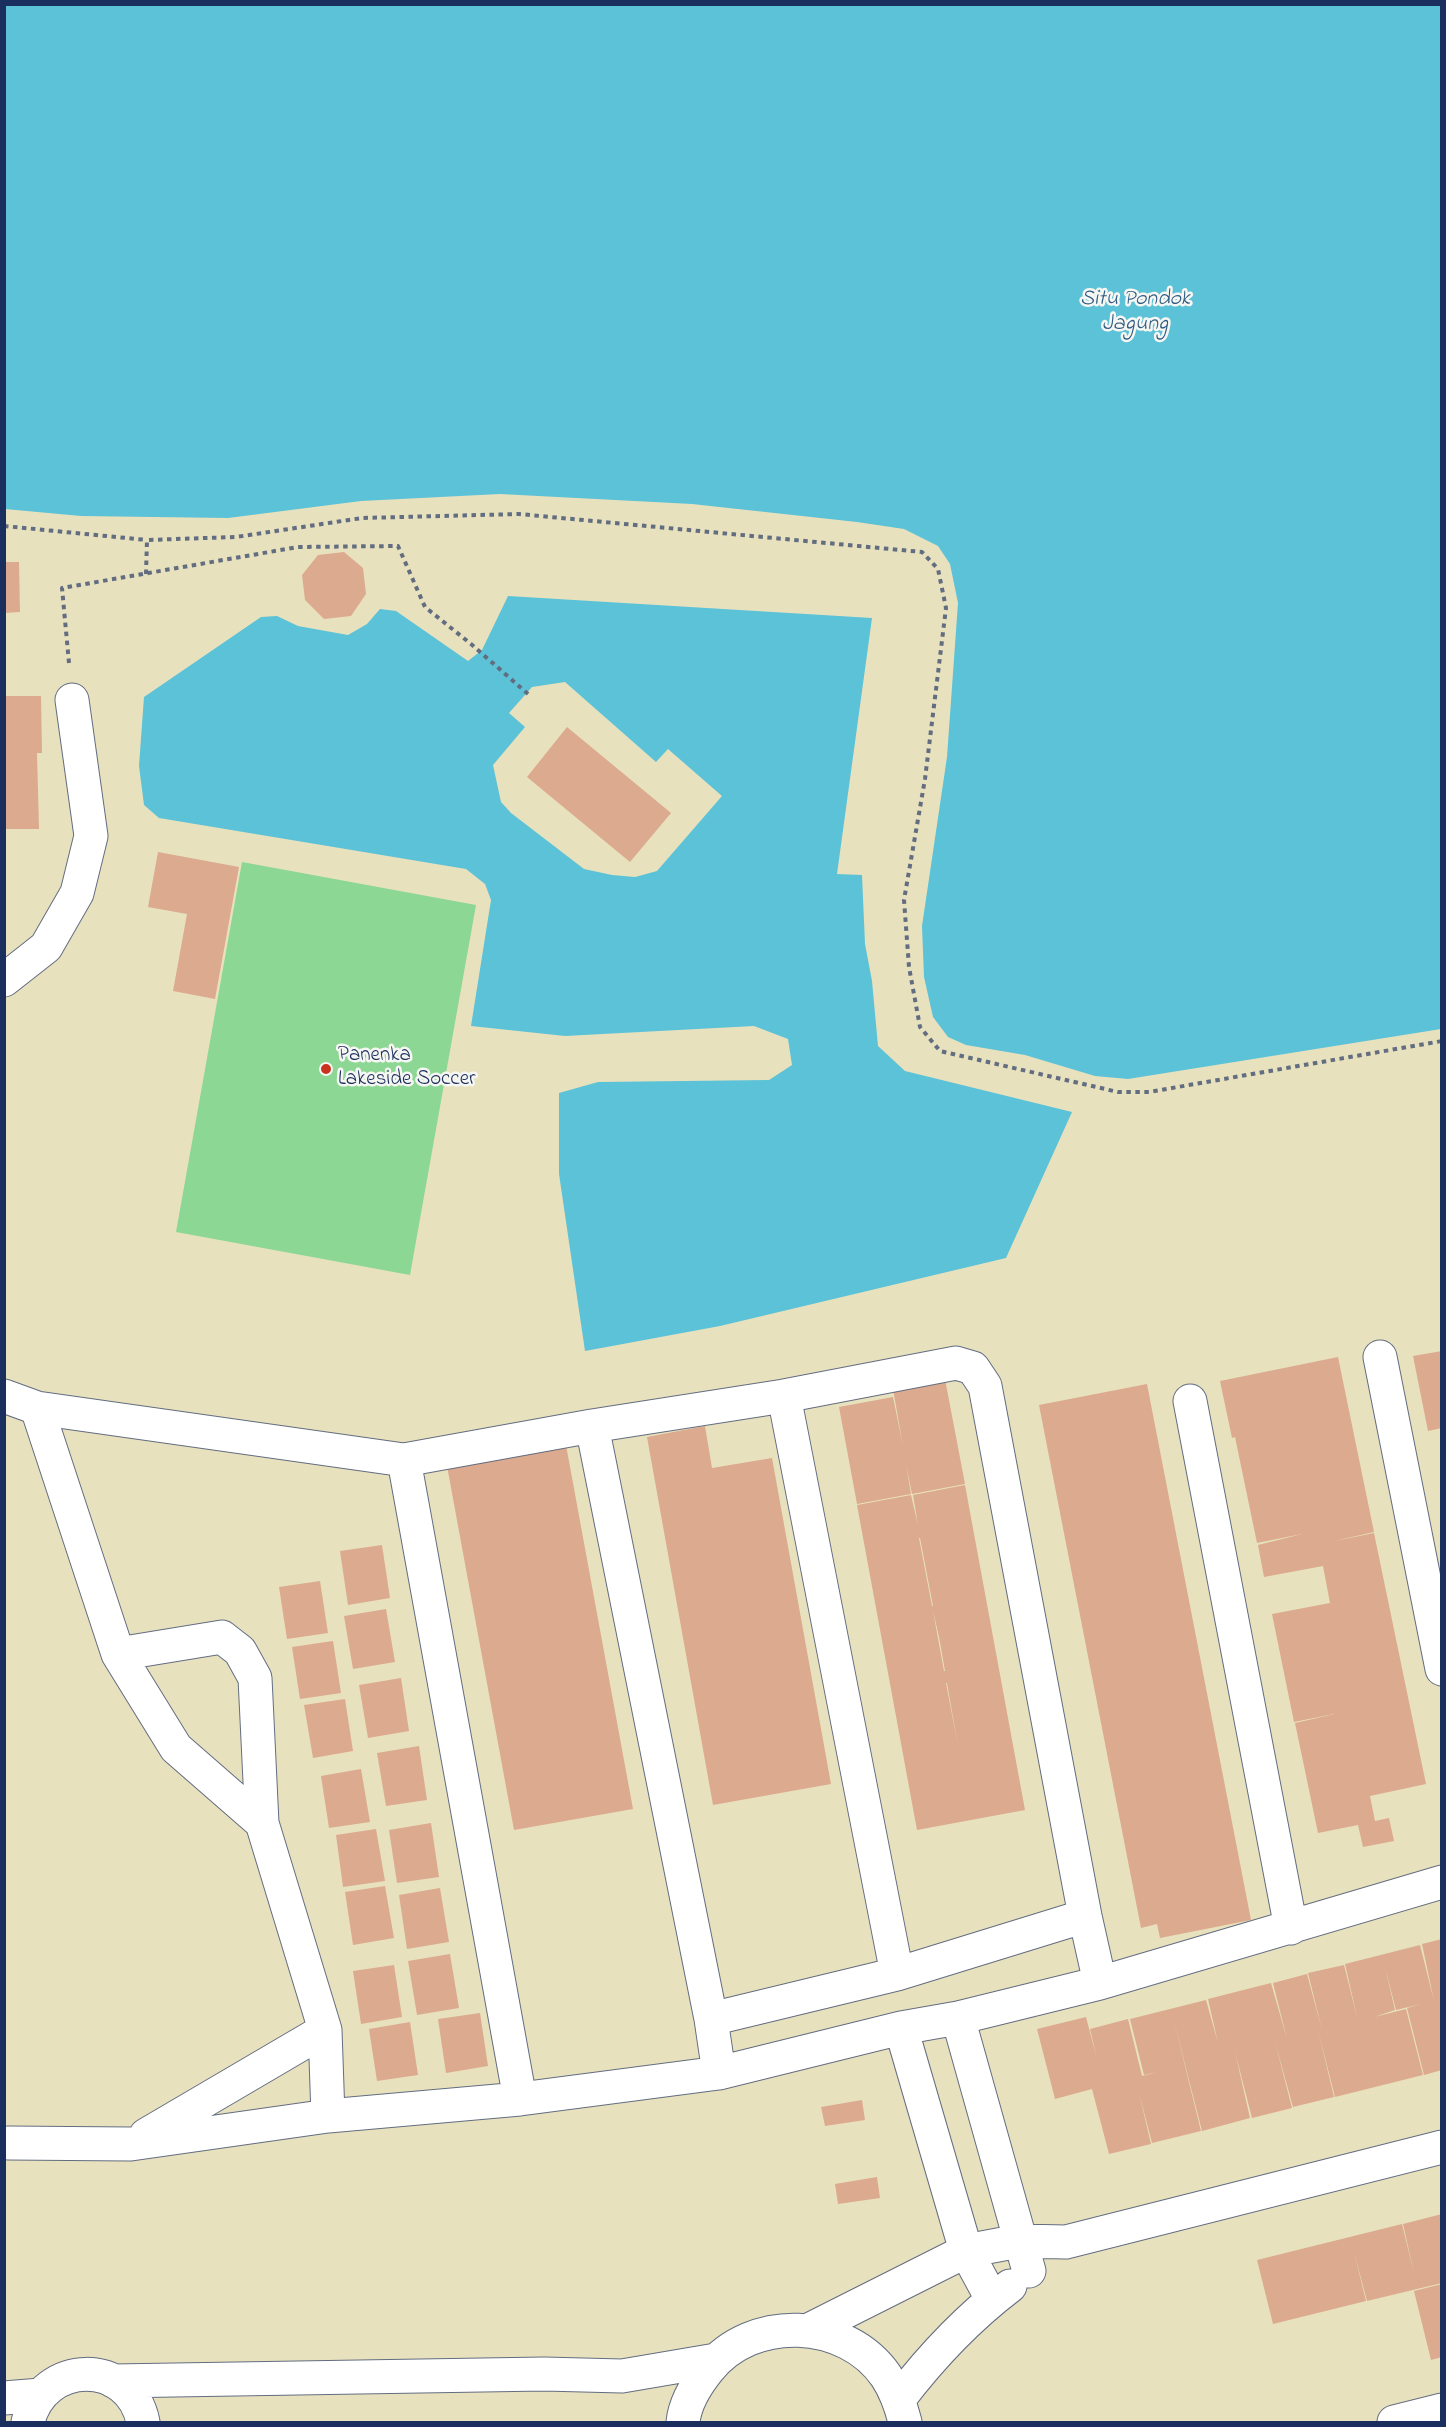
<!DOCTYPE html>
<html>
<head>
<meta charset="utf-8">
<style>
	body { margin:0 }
	#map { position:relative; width:1446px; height:2427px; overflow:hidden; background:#e8e1be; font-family:"Indie Flower",sans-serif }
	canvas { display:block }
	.frame { position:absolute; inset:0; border:6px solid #1b2f5e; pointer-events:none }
</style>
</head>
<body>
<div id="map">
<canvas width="1446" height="2427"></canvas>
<div class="frame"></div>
</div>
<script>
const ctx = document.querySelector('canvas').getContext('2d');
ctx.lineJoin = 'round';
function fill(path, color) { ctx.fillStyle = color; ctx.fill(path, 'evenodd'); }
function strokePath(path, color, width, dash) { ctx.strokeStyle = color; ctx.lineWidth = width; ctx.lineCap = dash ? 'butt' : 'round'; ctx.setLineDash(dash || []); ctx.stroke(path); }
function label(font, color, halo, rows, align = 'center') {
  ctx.font = font + ' "Indie Flower",sans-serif'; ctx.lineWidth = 5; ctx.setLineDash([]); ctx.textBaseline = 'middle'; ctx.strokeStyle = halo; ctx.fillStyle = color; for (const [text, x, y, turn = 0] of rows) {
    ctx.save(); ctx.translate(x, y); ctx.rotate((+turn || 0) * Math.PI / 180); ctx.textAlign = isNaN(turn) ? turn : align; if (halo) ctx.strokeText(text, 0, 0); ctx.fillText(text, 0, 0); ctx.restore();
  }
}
const green = new Path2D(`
	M242 862 476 905 410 1275 176 1232Z`);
const water = new Path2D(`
	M4 5H1441V1029L1128 1079 1095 1076 1025 1055 966 1045 948 1037 933 1017 924 977 922 926 947 757 958 603 950 564 938 546 904 529 857 522 692 504 500 494 361 501 228 518 81 516 5 509Z
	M508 596 872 618 837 874 862 875 865 944 872 981 878 1046 905 1071 1072 1112 1006 1258 720 1326 585 1351 559 1174V1093L598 1082 769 1080 792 1065 788 1039 754 1026 565 1036 471 1026 491 900 485 884 466 869 159 818 144 805 139 766 144 697 261 617 277 616 298 626 348 635 367 624 380 609 396 611 468 661 482 650Z`);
const pier = new Path2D(`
	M565 682 656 762 668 749 722 796 657 871 635 877 612 875 584 869 511 813 501 802 493 765 525 727 509 713 532 687Z`);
const building = new Path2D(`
	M344 552 363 568 366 594 351 616 324 619 305 600 302 575 318 555Z
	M4 562H19L20 612 4 613Z
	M4 696H41L42 753H37L39 829H4Z
	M567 727 671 813 630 862 527 777Z
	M158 852 239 867 215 999 173 991 187 914 148 907Z
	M1442 1351V1428L1428 1431 1413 1356Z
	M1338 1357 1374 1532 1330 1542 1374 1533 1426 1784 1370 1796 1375 1821 1389 1818 1394 1841 1363 1847 1358 1825 1318 1833 1295 1723 1339 1713 1294 1722 1272 1614 1330 1603 1323 1566 1264 1577 1258 1545 1302 1534 1257 1543 1235 1437 1232 1438 1220 1381Z
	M945 1379 965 1484 912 1494 906 1464 911 1494 857 1504 839 1407 893 1397 903 1446 893 1389Z
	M1147 1384 1251 1920 1160 1938 1157 1924 1141 1928 1039 1405Z
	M705 1426 712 1468 772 1458 831 1784 713 1805 647 1437Z
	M566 1445 633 1809 514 1830 447 1466Z
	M965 1485 1025 1810 917 1830 857 1505 911 1495 918 1525 913 1495ZM919 1538H920L933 1606H932ZM933 1611 939 1637 945 1671H944ZM946 1683H947L958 1746Z
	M382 1545 390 1598 348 1605 340 1551Z
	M320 1581 328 1633 287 1639 279 1587Z
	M386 1609 395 1662 353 1669 344 1616Z
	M333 1641 341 1693 300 1699 292 1647Z
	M401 1678 409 1731 368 1738 359 1685Z
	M345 1699 353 1751 313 1758 304 1705Z
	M419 1746 427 1800 386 1806 377 1753Z
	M361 1769 370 1822 329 1828 321 1776Z
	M431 1823 439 1877 397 1883 389 1830Z
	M376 1829 385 1881 343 1887 336 1835Z
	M385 1886 394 1938 353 1945 345 1892Z
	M440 1888 449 1942 407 1949 399 1895Z
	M1442 1939V2070L1424 2075 1407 2008 1421 2004 1396 2010 1385 1967 1395 2010 1374 2017 1406 2009 1423 2075 1335 2097 1318 2030 1334 2097 1293 2107 1275 2042 1292 2108 1252 2118 1235 2052 1250 2118 1202 2131 1174 2021 1201 2131 1152 2143 1139 2093 1151 2144 1109 2154 1092 2089 1055 2099 1037 2029 1086 2017 1097 2059 1090 2029 1128 2019 1142 2076 1158 2072 1144 2075 1130 2019 1206 2000 1218 2043 1208 1999 1271 1983 1287 2039 1273 1983 1307 1974 1322 2030 1308 1973 1344 1965 1358 2021 1345 1964 1420 1945 1434 2001 1422 1944Z
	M450 1954 459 2008 417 2015 408 1961Z
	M394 1965 402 2017 361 2024 353 1971Z
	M480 2013 488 2066 446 2073 438 2019Z
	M410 2022 418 2075 377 2081 369 2029Z
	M862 2100 865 2120 825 2126 821 2107Z
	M877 2177 880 2198 838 2204 835 2184Z
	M1442 2214V2283L1367 2301 1354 2252 1366 2301 1273 2324 1257 2260 1402 2224 1414 2273 1403 2224Z
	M1442 2284V2357L1431 2360 1414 2291Z`);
const path = new Path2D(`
	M4 526 147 540
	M146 574 147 540 236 537 362 518 519 514 922 552 938 569 946 608 925 779 904 900 909 967 920 1027 940 1051 1118 1092H1149L1442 1041
	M69 663 62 588 298 547 398 546 425 607 471 644 528 694`);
const minor = new Path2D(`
	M4 980 46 947 77 893 91 836 72 700
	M1380 1357 1442 1669
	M4 1396 37 1408 404 1460 592 1426 784 1396 956 1363 973 1368 985 1386 1085 1916 1100 1983
	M784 1396 897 1974
	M1190 1401 1291 1928
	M37 1408 118 1654 176 1748 262 1823
	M592 1426 711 2019 719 2073
	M404 1460 520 2099
	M118 1654 222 1637 240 1651 255 1678 262 1823 325 2030 328 2116
	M958 2018 1029 2271
	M711 2019 897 1974 1085 1916
	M901 2028 966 2251 992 2299
	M146 2135 325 2030
	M8 2143 131 2144 328 2116 520 2099 719 2073 901 2028 958 2018 1100 1983 1442 1882
	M809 2330 966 2251 1019 2241 1066 2242 1442 2147
	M113 2381 544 2374 622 2376 716 2360
	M4 2398 41 2395
	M899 2399C931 2357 968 2318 1010 2286
	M28 2422C43 2359 130 2358 143 2422
	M683 2422C685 2403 696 2385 708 2370 752 2314 846 2318 886 2376 896 2391 901 2406 905 2422
	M1394 2422 1442 2410`);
const markers = [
	[326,1069,6,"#c8321e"]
];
const poiNames = [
	["Panenka",338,1057],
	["Lakeside Soccer",338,1081]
];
const waterNames = [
	["Situ Pondok",1135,300],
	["Jagung",1135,325]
];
fill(green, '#8cd794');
fill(water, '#5bc2d8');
fill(pier, '#e8e1be');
fill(building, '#dcaa8e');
strokePath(minor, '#636d80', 35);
strokePath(path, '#636d80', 4, [4.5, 4.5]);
strokePath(minor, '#fff', 33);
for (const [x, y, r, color] of markers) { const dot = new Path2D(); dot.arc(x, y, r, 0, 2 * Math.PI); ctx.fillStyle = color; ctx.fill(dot); strokePath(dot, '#f6f6f2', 2); }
label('21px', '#1b2f5e', '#f6f6f2', poiNames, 'left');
label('italic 22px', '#2e5b83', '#f6f6f2', waterNames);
</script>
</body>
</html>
